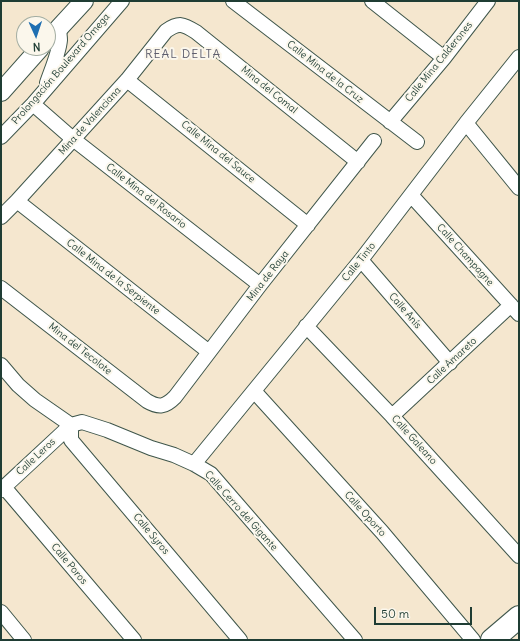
<!DOCTYPE html>
<html>
<head>
<meta charset="utf-8">
<style>
	body { margin:0 }
	#map { position:relative; width:520px; height:641px; overflow:hidden; background:#f5e7cf; font-family:Delius,sans-serif }
	canvas { display:block }
	.frame { position:absolute; inset:0; border:2px solid #1f3d34; pointer-events:none }
	.north { position:absolute; left:16px; top:16px; width:40px; height:40px; box-sizing:border-box; background:#fbf7ec; border:1px solid #a3ada2; border-radius:50%; rotate:177deg; font-size:11px; font-weight:700; line-height:16px; text-align:center; color:#1f3d34 }
	.north::after { content:''; display:block; margin:auto; width:14px; height:18px; background:#1f6fb2; clip-path:polygon(50% 0,100% 100%,50% 72%,0 100%) }
	.scale { position:absolute; left:374px; top:607px; width:98px; height:18px; box-sizing:border-box; border:2px solid #1f3d34; border-top:0; padding-left:5px; font-size:12px; line-height:14px; white-space:nowrap; color:#1f3d34; -webkit-text-stroke:3px #fbf7ec; paint-order:stroke }
</style>
</head>
<body>
<div id="map">
<canvas width="520" height="641"></canvas>
<div class="frame"></div>
<div class="north">N</div>
<div class="scale">50 m</div>
</div>
<script>
const ctx = document.querySelector('canvas').getContext('2d');
ctx.lineJoin = 'round';
function strokePath(path, color, width, dash) { ctx.strokeStyle = color; ctx.lineWidth = width; ctx.lineCap = dash ? 'butt' : 'round'; ctx.setLineDash(dash || []); ctx.stroke(path); }
function label(font, color, halo, rows, align = 'center') {
  ctx.font = font + ' Delius,sans-serif'; ctx.lineWidth = 4; ctx.setLineDash([]); ctx.textBaseline = 'middle'; ctx.strokeStyle = halo; ctx.fillStyle = color; for (const [text, x, y, turn = 0] of rows) {
    ctx.save(); ctx.translate(x, y); ctx.rotate((+turn || 0) * Math.PI / 180); ctx.textAlign = isNaN(turn) ? turn : align; if (halo) ctx.strokeText(text, 0, 0); ctx.fillText(text, 0, 0); ctx.restore();
  }
}
const minor = new Path2D(`
	M233 1 417 142
	M372 1 444 58
	M127 80 308 225
	M47 83C51 71 59 53 60 40 60 36 59 32 59 28
	M33 104 73 139 260 285
	M390 122 444 58 488 1
	M466 123 519 188
	M1 137 33 104 122 1
	M411 195 519 314
	M17 201 209 352
	M1 217 17 201 127 80 166 31C179 22 183 24 196 32L358 162
	M361 260 450 363
	M1 288 147 401C159 408 165 407 175 397L260 285 374 141
	M306 326 392 416 519 556
	M1 365 18 385 35 400 71 425 82 422 107 430 151 448 174 455 194 464 211 474 355 640
	M254 391 382 532 473 640
	M392 416 511 305
	M71 425V440L240 640
	M194 464 361 260 466 123 519 57
	M4 487 134 640
	M1 490 71 425
	M1 612 24 640`);
const tertiary = new Path2D(`
	M48 40 84 1
	M1 92 40 48`);
const primary = new Path2D(`
	M492 640 519 617`);
const streetNames = [
	["Calle Mina Calderones",439,62,-51],
	["Prolongación Boulevard Omega",61,69,-49],
	["Calle Mina de la Cruz",325,72,38],
	["Mina del Comal",269,90,39],
	["Mina de Valenciana",90,121,-48],
	["Calle Mina del Sauce",218,152,39],
	["Calle Mina del Rosario",146,196,38],
	["Calle Champagne",465,255,48],
	["Calle Tinto",359,262,-51],
	["Mina de Raya",268,276,-52],
	["Calle Mina de la Serpiente",113,277,38],
	["Calle Anís",405,311,49],
	["Mina del Tecolote",80,349,38],
	["Calle Amareto",452,361,-43],
	["Calle Galeano",414,440,48],
	["Calle Leros",36,457,-43],
	["Calle Cerro del Gigante",241,511,48],
	["Calle Oporto",365,514,48],
	["Calle Syros",151,534,50],
	["Calle Poros",69,564,50]
];
const quarterNames = [
	["REAL DELTA",183,55]
];
strokePath(minor, '#3f564b', 16);
strokePath(tertiary, '#3f564b', 20);
strokePath(primary, '#3f564b', 24);
strokePath(minor, '#fff', 14);
strokePath(tertiary, '#fff', 18);
strokePath(primary, '#fff', 22);
label('10px', '#1f3d34', '#fbf7ec', streetNames);
ctx.letterSpacing = '1px';
label('12px', '#5e5e6d', '#fbf7ec', quarterNames);
ctx.letterSpacing = '0px';
</script>
</body>
</html>
